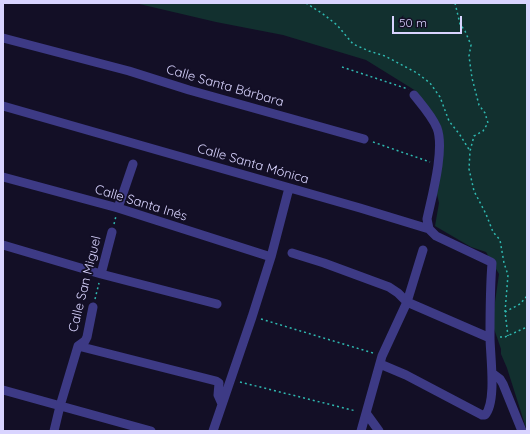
<!DOCTYPE html>
<html>
<head>
<meta charset="utf-8">
<style>
	body { margin:0 }
	#map { position:relative; width:530px; height:434px; overflow:hidden; background:#130f26; font-family:Quicksand,sans-serif }
	canvas { display:block }
	.frame { position:absolute; inset:0; border:4px solid #d9d4ff; pointer-events:none }
	.scale { position:absolute; left:392px; top:16px; width:70px; height:18px; box-sizing:border-box; border:2px solid #d9d4ff; border-top:0; padding-left:5px; font-size:12px; line-height:14px; white-space:nowrap; color:#d9d4ff; -webkit-text-stroke:3px #130f26; paint-order:stroke }
</style>
</head>
<body>
<div id="map">
<canvas width="530" height="434"></canvas>
<div class="frame"></div>
<div class="scale">50 m</div>
</div>
<script>
const ctx = document.querySelector('canvas').getContext('2d');
ctx.lineJoin = 'round';
function fill(path, color) { ctx.fillStyle = color; ctx.fill(path, 'evenodd'); }
function strokePath(path, color, width, dash) { ctx.strokeStyle = color; ctx.lineWidth = width; ctx.lineCap = dash ? 'butt' : 'round'; ctx.setLineDash(dash || []); ctx.stroke(path); }
function label(font, color, halo, rows, align = 'center') {
  ctx.font = font + ' Quicksand,sans-serif'; ctx.lineWidth = 3.5; ctx.setLineDash([]); ctx.textBaseline = 'middle'; ctx.strokeStyle = halo; ctx.fillStyle = color; for (const [text, x, y, turn = 0] of rows) {
    ctx.save(); ctx.translate(x, y); ctx.rotate((+turn || 0) * Math.PI / 180); ctx.textAlign = isNaN(turn) ? turn : align; if (halo) ctx.strokeText(text, 0, 0); ctx.fillText(text, 0, 0); ctx.restore();
  }
}
const green = new Path2D(`
	M135 3H527V431L507 368 501 354V349L492 323 499 274 486 252 471 247 435 226 439 203 435 185 442 137 416 91 366 60 283 35 216 22Z`);
const path = new Path2D(`
	M306 3 323 14 337 25 353 44 369 51 385 56 417 73 430 83 440 97 449 121 460 135 470 151
	M455 3 460 24 465 31 471 45 469 56 472 78 479 105 485 113 488 123 483 131 474 136 470 151 469 169 474 191 486 214 493 232 500 240 504 263 508 275 505 312 508 336
	M342 67 405 88 408 90
	M373 142 430 162
	M114 224 116 216
	M95 299 99 283
	M505 312 520 304 527 296
	M261 319 373 353
	M500 337H505L527 327
	M240 382 356 411`);
const minor = new Path2D(`
	M3 38 129 71 189 90 364 139
	M414 95C422 105 432 116 437 128 445 149 432 196 427 219L429 229
	M3 106 360 208 429 229 436 236 491 262 492 263C490 288 490 313 490 337 490 355 497 402 485 415H482L406 375 380 364
	M3 177 118 208 271 257
	M118 208 133 164
	M3 245 101 274 217 304
	M292 253 324 263 389 287 398 293 407 302 490 338
	M101 274 112 232
	M78 346 216 381 219 383 218 395 222 404
	M492 373 500 379 503 384 522 431
	M3 390 151 431
	M366 413 379 431
	M54 431 60 406 78 346 85 341 87 337 93 307
	M213 431 252 317 271 257 289 188
	M361 431 382 356 407 302 423 250`);
const streetNames = [
	["Calle Santa Bárbara",225,86,16],
	["Calle Santa Mónica",253,164,16],
	["Calle Santa Inés",141,203,17],
	["Calle San Miguel",85,284,-76]
];
fill(green, '#12302f');
strokePath(path, '#2fb8b0', 1.5, [2, 3]);
strokePath(minor, '#3d3a85', 9);
label('13px', '#d9d4ff', '#130f26', streetNames);
</script>
</body>
</html>
